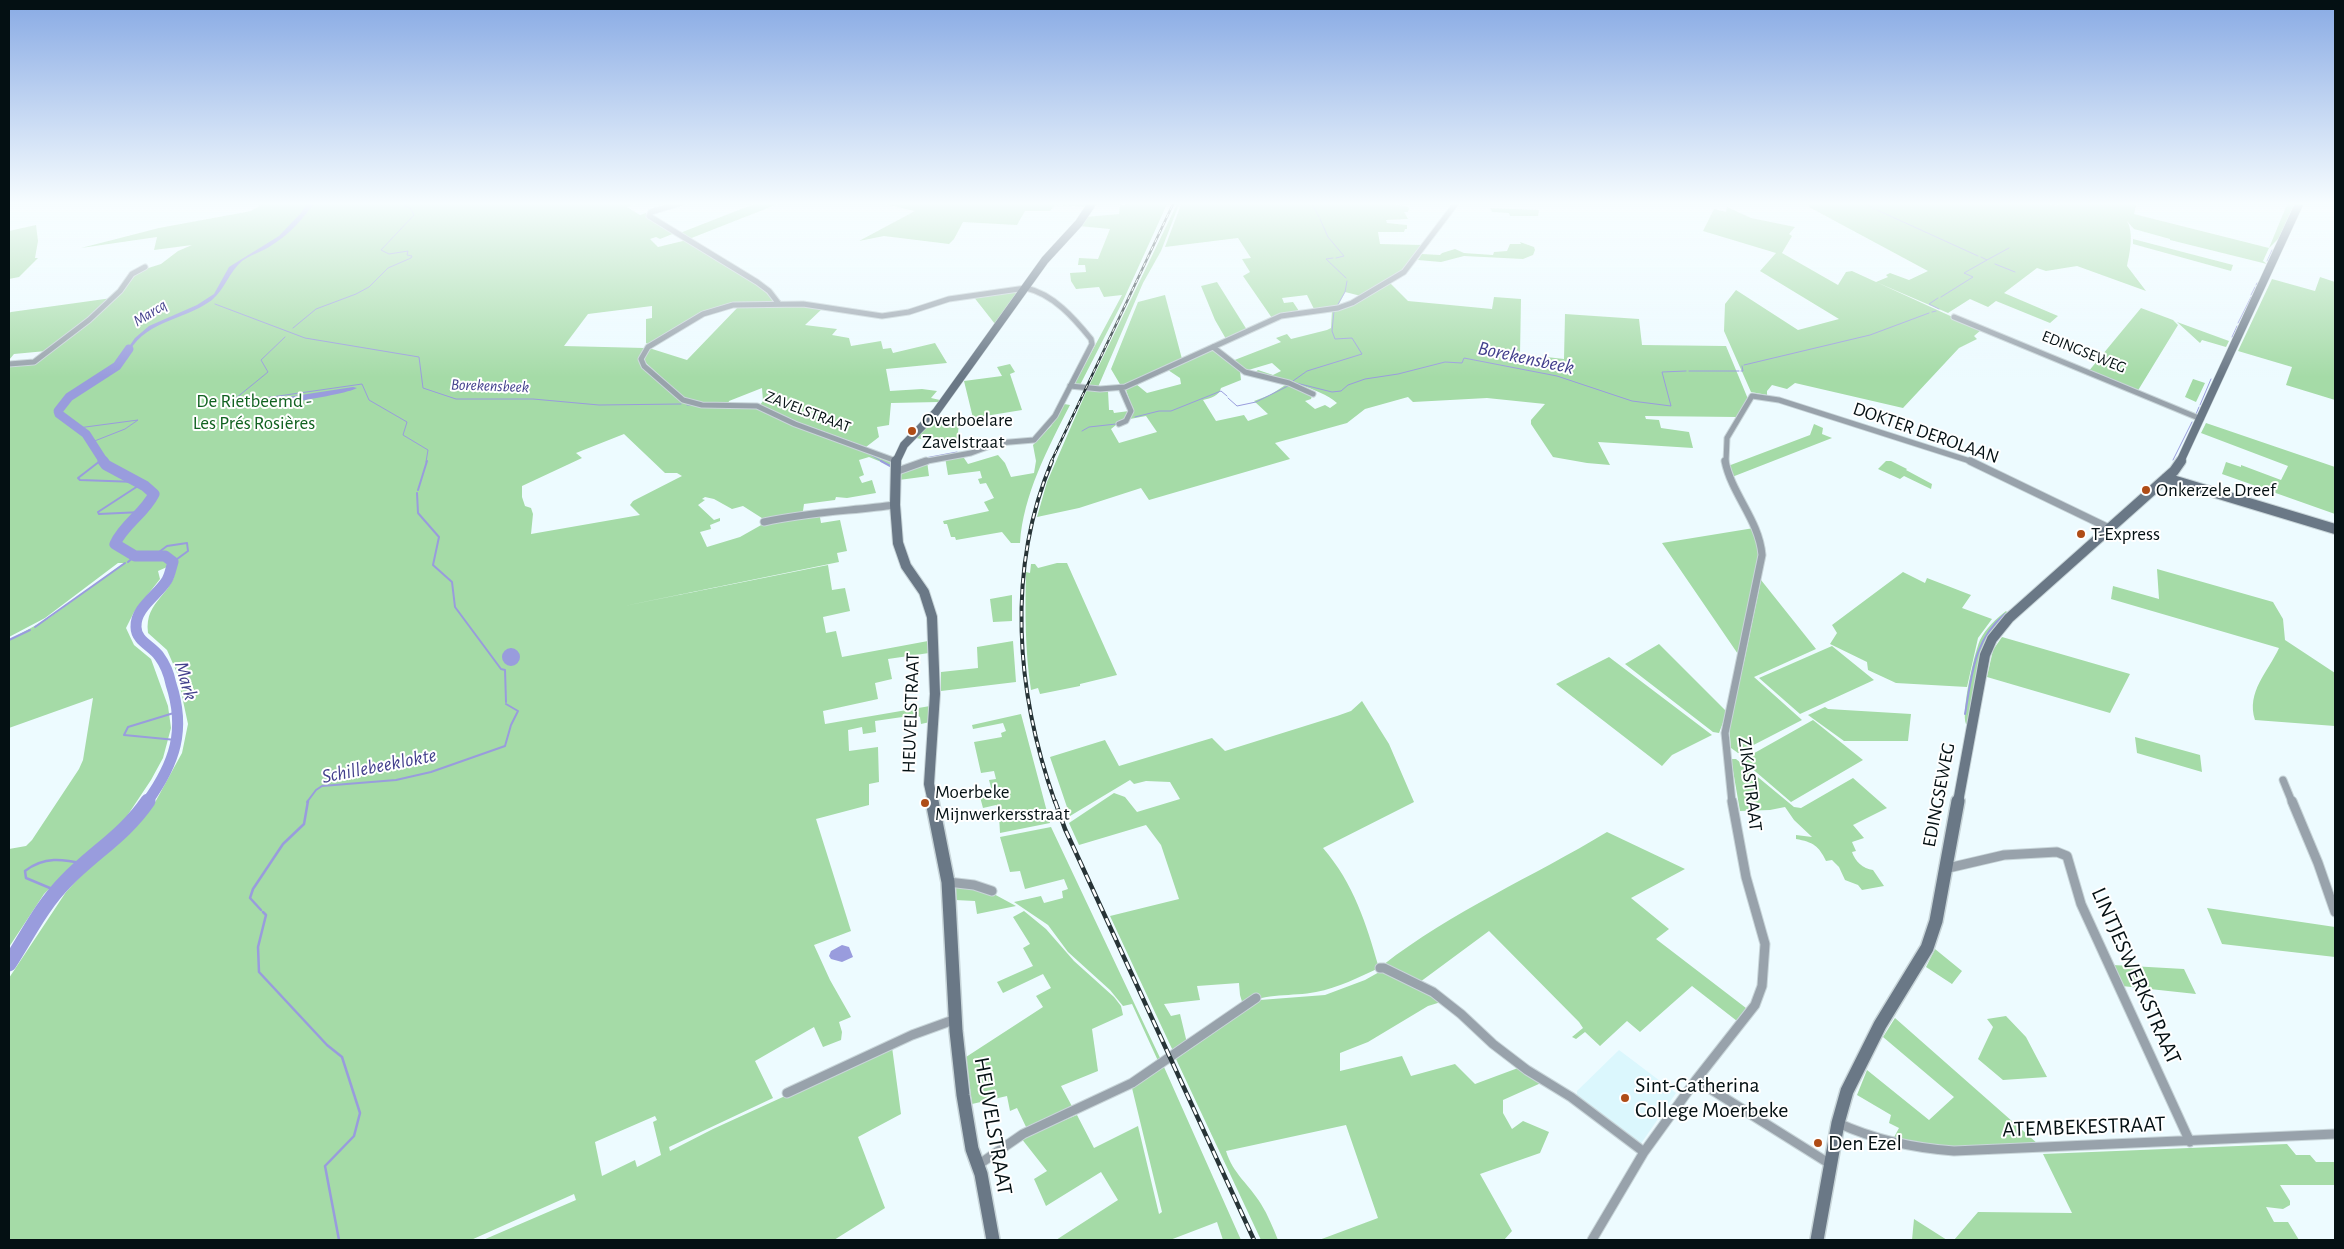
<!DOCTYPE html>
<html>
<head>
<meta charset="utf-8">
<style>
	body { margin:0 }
	#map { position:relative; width:2344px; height:1249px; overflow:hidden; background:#edfbff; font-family:"Alegreya Sans",sans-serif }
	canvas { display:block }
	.frame { position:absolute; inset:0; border:10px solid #041013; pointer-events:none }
</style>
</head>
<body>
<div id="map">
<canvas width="2344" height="1249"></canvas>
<div class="frame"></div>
</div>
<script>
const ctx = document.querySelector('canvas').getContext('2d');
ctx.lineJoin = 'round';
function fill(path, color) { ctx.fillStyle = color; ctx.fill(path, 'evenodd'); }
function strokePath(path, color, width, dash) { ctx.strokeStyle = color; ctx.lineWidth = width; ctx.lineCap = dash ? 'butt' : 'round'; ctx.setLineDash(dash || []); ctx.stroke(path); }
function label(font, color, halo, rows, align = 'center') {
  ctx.font = font + ' "Alegreya Sans",sans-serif'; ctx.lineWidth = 4; ctx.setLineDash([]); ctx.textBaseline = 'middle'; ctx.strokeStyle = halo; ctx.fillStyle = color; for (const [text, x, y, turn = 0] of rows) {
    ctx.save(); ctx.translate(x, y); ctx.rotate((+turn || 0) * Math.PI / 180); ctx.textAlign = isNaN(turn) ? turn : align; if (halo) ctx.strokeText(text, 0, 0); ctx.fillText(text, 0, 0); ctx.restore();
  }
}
const built = new Path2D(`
	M1619 1050 1676 1093 1640 1145 1580 1101 1577 1095V1091Z`);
const green = new Path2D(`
	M266 202H640L627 207 640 215 646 213 647 218 675 233 660 239 656 237 650 239 658 247 687 240 765 290 775 302 733 304 705 311 649 345 646 343V319L652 318V306L588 314 564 346 645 348 640 358 681 401 702 407 758 408 892 462 891 466 869 457 859 460 864 475 859 477 862 483 872 480 876 493 847 498 836 497 835 500 804 504 803 511 819 512 821 523 840 520 847 551 837 553 839 562 619 607 828 565 832 590 845 588 850 611 823 617 826 633 836 631 842 657 928 641 929 653 888 659 892 679 875 683 878 699 823 711 825 724 930 706V722L921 724 920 717 916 715 875 721 876 732 863 734 862 727 848 730 849 751 878 747 879 782 869 784V805L816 819 851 931 814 945 830 980 851 1017 839 1022 842 1032 841 1040 823 1047 814 1027 755 1061 773 1098 669 1147 670 1151 713 1129 892 1047 901 1114 858 1137 885 1208 834 1240H483L576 1200 574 1194 471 1240H9V978L66 892 91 865 126 836 153 806 182 753 188 724 177 673 167 650 148 633C144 598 176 596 176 563L158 571 160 579 134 612 126 628 134 645 151 659 168 706 171 728 163 758 151 780 117 831 70 868 44 894 9 947V849L26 846 32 840 79 769 83 760 93 698 9 728V640L49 618 124 563H118L45 618 9 637V366L33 363 43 358 93 320 121 292 139 271 161 264 178 251 192 245 154 250 157 237 81 248 159 228 251 211ZM624 434 665 473H677L682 476 633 501 630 505 640 515 531 534 533 514 531 508 525 506 522 497V486L582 458 576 453ZM705 497 714 499 732 509 743 506 765 520 763 524 740 537 707 547 700 532 711 529 710 525 720 521V518L714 520 698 505 705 500 702 499ZM655 1116 657 1120 653 1122 661 1155 637 1167 635 1160 602 1176 595 1142Z
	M759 202H783L689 239 680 233Z
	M875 202H1091L1088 207 1055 205 1050 211H1025L1017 225 963 222 954 239 949 244 884 236 859 241 915 211Z
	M1146 202H1168L1122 303 1080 385H1076L1075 383 1122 295 1104 297 1099 287 1076 289 1071 281 1070 273 1086 272 1085 265H1078L1079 258 1098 259 1110 229 1079 226 1085 217 1119 214 1120 205Z
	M1178 202H1180L1161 251 1143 283 1098 387 1089 386Z
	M1182 202H1385L1409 207 1408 212H1404L1408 219 1386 220 1387 223 1407 225V229H1405L1404 232H1378L1380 244 1423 245 1403 270 1361 296 1345 292 1338 306 1314 309 1307 295 1282 298 1284 303 1293 302 1299 311 1272 318 1243 276 1250 272 1242 259 1251 258 1238 238 1165 247Z
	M1809 202H2041L2057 206 2058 202H2137L2134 214 2269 248 2288 202H2295L2279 238 2269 248 2263 261 2267 264 2170 240V239L2134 229 2127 221C2134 233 2130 252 2127 266L2146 291 2077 266 2046 271 2037 268 2004 293 2058 316 2050 323 1996 301 1988 307 1970 299 1948 313 1876 282 1888 277 1886 275 1890 273 1909 280 1928 271 1809 207Z
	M1727 207 1751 218 1795 227 1789 234 1792 236 1782 253 1838 285 1846 272 1852 271 1981 330 1974 336 1977 339 1959 348 1903 408 1795 383 1787 389 1772 385 1767 391V395L1751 392 1724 331 1725 304 1736 290 1798 330 1839 319 1760 271 1776 253 1703 231 1714 209 1726 212Z
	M1490 208 1539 210 1538 216H1510L1509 213 1492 212Z
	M36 225 38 241 35 258H38L19 277 9 279V231Z
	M2133 239 2233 265 2231 271 2133 244Z
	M1520 242 1534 247 1535 250 1533 255 1523 259 1464 256 1441 262 1418 260 1422 254 1440 255 1442 253 1455 249 1464 253 1493 255 1494 252 1507 251 1510 244H1521Z
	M2320 277 2335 282V400L2286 385 2292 367 2238 351 2272 279 2315 291Z
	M1217 282 1247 330 1226 339 1215 320 1201 286Z
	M1390 283 1408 301 1492 309 1494 297 1521 299 1520 354 1564 359 1565 314 1639 319 1642 345 1726 346 1748 399 1737 417 1645 416 1646 419 1659 420 1661 428 1689 432 1693 448 1598 442 1610 465 1587 463 1553 457 1531 424V420L1545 404 1487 398 1413 402 1408 397 1365 409 1347 423 1275 443 1290 459 1149 500 1141 488 1079 508 1037 517 1047 482 1087 390 1108 391 1109 410H1113L1114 413 1129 411 1126 417 1111 429 1119 443 1157 432 1146 416 1130 419 1133 410 1126 390 1136 384 1147 393 1181 384 1180 378 1168 370 1213 350 1240 371 1241 380 1221 388C1219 396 1211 398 1203 400L1216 421 1244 415 1248 421 1268 414 1254 401 1270 395 1287 384 1309 393 1312 396 1311 399 1305 401 1315 409 1325 405 1330 408 1337 403C1319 387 1278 379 1254 373L1258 370 1273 375 1281 371 1272 363 1245 371 1232 361 1281 342 1276 338 1287 334 1291 339 1327 330 1331 328 1332 310 1351 306Z
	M1016 292 1017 293 995 324 973 296Z
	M1165 295 1182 359 1121 386 1111 369 1138 302Z
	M112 298 84 323 46 351 14 354 9 360V313L11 312Z
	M794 305 823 308 805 325 837 329 832 335 849 338 851 346 881 341 883 349 891 348 893 353 935 343 947 363 886 369 890 391 922 389 937 391 931 398 940 400 939 402 891 403 889 425 877 427 879 437 866 447 798 422 760 405 763 401 762 388 729 401 728 404 702 403 684 398 645 362 644 357 649 348 687 360 739 306Z
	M2141 308 2173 320 2178 325 2137 392 2088 372Z
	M2177 322 2229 341 2226 347 2202 340 2200 343Z
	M1010 364 1015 372 1010 374 1022 410 973 418 964 381 1002 376 997 367Z
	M2193 379 2205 383 2196 402 2185 397Z
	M1064 404 1070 405C1048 448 1023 495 1020 543H1011L1002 532 956 540 955 537H951L947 524H944L943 521 989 511 984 502 994 498 986 483 980 484 978 479 982 478 980 471 948 475 945 457 962 455 968 464 998 455 1005 463 1011 477 1034 473 1036 461 1033 445 1051 426Z
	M935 417 959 421 957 446 916 438Z
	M2206 423 2335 467V514L2222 474 2226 462 2241 467V465L2281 480 2288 466 2201 433Z
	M1814 424 1823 428 1822 434 1832 438 1732 477 1728 466 1810 435Z
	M927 461 929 476 899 480 901 472Z
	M1886 461H1891L1907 469 1906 470 1932 484 1931 489 1904 476 1900 479 1878 469Z
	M1754 528 1761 545 1740 657 1662 543Z
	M1057 563H1067L1117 675 1080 684V686L1040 694 1038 688 1031 690C1025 651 1025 612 1026 572L1030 573 1031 564H1035L1038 568Z
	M2157 569 2273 602 2283 619 2285 640 2335 673V726L2255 720C2246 692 2268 672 2279 648L2111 599 2113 586 2159 599Z
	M1903 572 1925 583 1927 578 1971 595 1962 608 1992 619 1978 638 1967 687 1896 683 1868 670 1867 662 1830 644 1837 633 1832 625Z
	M1761 580 1816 649 1754 677 1802 720 1738 753 1731 748 1729 725 1744 662Z
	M1012 595V621L993 622 990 599Z
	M2006 611 2008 613 1993 629 1968 724H1966C1961 712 1974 654 1980 640 1986 628 1996 619 2006 611Z
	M2002 637 2130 674 2110 713 1987 677 1993 650Z
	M1013 641 1016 682 941 691V672L978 668 977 647Z
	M1659 644 1727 712 1719 733 1713 732 1625 664Z
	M1832 646 1874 680 1800 714 1759 678Z
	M1609 657 1712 735 1672 755 1662 766 1556 684Z
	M1362 701 1389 744 1414 802 1323 848C1354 884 1366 923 1379 968 1359 977 1338 988 1316 992 1292 997 1266 992 1243 1005L1240 995 1239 983 1197 986 1200 1000 1164 1004 1171 1016 1180 1014 1187 1043 1173 1051 1110 916 1179 899 1161 845 1146 825 1079 845 1069 823 1114 793 1125 797 1137 812 1180 799 1170 782 1146 781 1134 784 1130 780 1070 816 1050 757 1105 740 1119 766 1212 738 1225 751 1337 716 1351 711Z
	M1825 707 1828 709 1911 714 1908 741H1844L1808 715Z
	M1021 714 1050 823 1000 833 999 816 996 805 983 808 980 797 993 795 989 780 996 779 994 771 981 773 974 742 1002 737 1001 733 1006 731 1003 723 973 729 972 725Z
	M1813 720 1863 760 1791 802 1742 760Z
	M2135 737 2200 755 2202 772 2137 753Z
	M1731 759H1736L1794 807 1801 808 1853 778 1887 808 1853 825 1864 838 1852 842 1856 851 1852 852C1855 861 1863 869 1873 870L1884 886 1862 890 1858 885 1845 880 1839 867 1832 860 1826 861C1819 846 1813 842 1796 839V835L1812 837 1794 820 1785 807 1770 810 1740 811Z
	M1051 827 1161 1060 1159 1063 1132 1004 1123 1006 1110 990 1068 952 1048 925 1014 902 1041 896 1044 903 1063 898 1062 891 1068 889 1064 879 1025 889 1020 871 1010 872 1000 837Z
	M1607 832 1685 869 1631 898 1669 929 1656 939 1746 1008 1737 1021 1692 986 1640 1032 1627 1021 1600 1046 1585 1032 1576 1039 1572 1037 1583 1028 1579 1022 1489 931 1420 982 1383 965C1452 911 1533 877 1607 832Z
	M954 885 992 893 1016 906 977 914 975 901 955 900Z
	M2207 908 2335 927V957L2222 944Z
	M1024 911 1046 929 1074 961 1114 997 1121 1006 1123 1015 1092 1029 1098 1071 1061 1086 1074 1110 1027 1129 1017 1108 1010 1111 1007 1096 972 1104 966 1057 1043 1007 1036 996 1051 988 1043 974 1003 993 997 982 1033 966 1023 948 1030 944 1013 917Z
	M1935 949 1962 971 1952 984 1926 967Z
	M2113 965 2184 969 2196 994 2122 986Z
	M1381 971 1420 989 1441 1002 1428 1006 1368 1042 1340 1053V1071L1402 1056 1411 1076 1455 1064 1475 1084 1518 1068 1541 1083 1503 1100V1113L1512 1129 1523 1121 1549 1132 1540 1153 1480 1174 1512 1231 1504 1240H1319L1378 1218 1346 1125 1226 1151C1233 1174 1249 1184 1261 1204 1268 1215 1273 1228 1278 1240H1261L1176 1059 1260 1000 1325 995 1365 980Z
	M2006 1016 2026 1037 2047 1077 2003 1080 1978 1059 1993 1027 1987 1019Z
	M1895 1018 2038 1144 1945 1147 1892 1141 1899 1128 1889 1123 1891 1115 1857 1095 1867 1070 1929 1120 1954 1097 1883 1037Z
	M1164 1067 1241 1240H1223L1217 1222 1170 1240H1056L1118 1200 1101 1172 1046 1206 1034 1179 1047 1171 1021 1138 1077 1115 1094 1148 1138 1126 1159 1214 1162 1212 1132 1088Z
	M2287 1144 2296 1155H2310L2316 1162H2335V1185H2280L2290 1201V1205L2283 1209 2266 1207 2274 1222H2288L2299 1240H1954L1978 1212 2072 1213 2043 1154Z
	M1914 1219 1947 1240H1912Z`);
const water = new Path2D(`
	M308 202H315C302 220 289 235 269 247 261 252 250 255 242 261 229 272 225 289 212 300 182 322 142 320 126 358L119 361 135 338 149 326 197 305 214 294 229 267 279 236 301 213Z
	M353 387 357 388C346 395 245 411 231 407L236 405Z
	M502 657a9 9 0 1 1 18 0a9 9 0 1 1-18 0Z
	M842 945 849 947 853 957 842 962 831 959 829 956 831 951Z`);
const streamFar2 = new Path2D(`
	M1311 202 1319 217
	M1864 202 1874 209
	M1877 210 1978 256
	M1320 219 1328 237 1344 256 1336 258
	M1333 258 1326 259 1346 278
	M1987 260 2009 248
	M2267 261 2272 250
	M1995 264 2015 272
	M2256 285 2257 283
	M2251 295 2255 287
	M1941 297 1973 277 1964 273 1987 260 1981 257
	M1938 298 1929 304 1939 309
	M215 304 305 338 419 357 423 388 456 399H533L599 405 681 404
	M1337 306 1345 292 1347 281
	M1932 312 1936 311
	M2238 323 2251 297
	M293 328 316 309 356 294 369 287 388 268 411 258 412 256 407 255 408 251 389 254 381 250 414 215 410 208 404 206 410 202
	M285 337 261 360 268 372 230 403 362 384 369 400 407 422 403 435 428 450 426 462
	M2232 337 2237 326
	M1744 365 1870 335 1929 313
	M1689 371H1739
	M1741 371H1743L1742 366
	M1293 381 1307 371 1362 354 1352 338 1335 339 1332 331 1334 311
	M1292 382 1332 392 1341 391 1348 385 1365 379 1398 374 1445 362 1462 363 1464 358 1557 376 1632 401 1671 406 1662 372 1686 371
	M1228 398 1237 406 1256 402 1290 385
	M687 405H693
	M2200 405 2211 379
	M2196 414 2199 407
	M1135 417 1159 411H1171L1221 391 1227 396
	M78 428 138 420 125 429 92 442
	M1082 431 1089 427 1116 424
	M864 451 883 462
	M925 458 957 452
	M2173 460 2192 422
	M98 462 102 459`);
const streamFar1 = new Path2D(`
	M100 461 78 478 80 480 137 482
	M881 461 892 467
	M141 484 98 512 99 514 142 512
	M418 490 427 461
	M417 493 418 513 439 537 433 565 452 582 455 607 501 669 505 670 506 702
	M155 555 167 546 187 543 188 551 173 562
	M128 562 135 556
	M35 627 125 563
	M9 640 30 630
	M1965 714C1972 675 1973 641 2005 614
	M176 740 124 735 128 727 177 712
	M307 802 316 790 322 786 396 780 431 772 505 746 511 725 518 711 506 704`);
const stream = new Path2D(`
	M57 891 26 878 25 871C44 856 63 859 85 864
	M261 910 250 898 253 889 283 844 304 824 308 801
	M263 912 266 915 258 947 259 972 327 1045 342 1057 360 1113 354 1136 325 1166 339 1240
	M9 961H11`);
const riverFar2 = new Path2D(`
	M104 462 86 434 59 414 58 411 69 397 117 366 129 349`);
const riverFar1 = new Path2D(`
	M103 461 106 465 145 486 154 494C144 514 124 524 115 544L135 556H165L173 562C171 568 170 575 167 580 158 595 135 608 136 627 136 641 152 646 159 656 165 664 169 674 171 684 186 730 175 763 147 802`);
const river = new Path2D(`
	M9 964C27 936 42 905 66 881 94 852 124 836 148 801`);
const streetFar2 = new Path2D(`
	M684 202 651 212 649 216 757 282 769 291 779 304
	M1954 317 2201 419
	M1213 347 1245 372 1289 383 1313 394
	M9 364 34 362 89 320 120 291 132 274 145 267
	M1070 386 1100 389 1125 387 1281 316 1338 308 1352 303 1404 272 1457 202
	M1119 424 1126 421 1131 411 1121 388
	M896 461 795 424 757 406 702 405 683 400 644 366 641 359 648 347 703 314 733 305 803 304 882 316 909 312 949 299 1026 288C1053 294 1074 318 1091 339L1092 344 1055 416 1034 440 998 443 971 453 922 462
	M1726 462 1727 438 1752 396 1779 400 1973 462`);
const streetFar1 = new Path2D(`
	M1725 461C1732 495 1759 520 1762 555L1725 733 1732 802
	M1970 461 2111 529
	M895 472 926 461
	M764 522C807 512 851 511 895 505
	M2283 780 2292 802`);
const street = new Path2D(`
	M2292 801 2318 863 2335 912
	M1944 869 2004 855 2057 852 2067 856 2081 904 2190 1142
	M948 882 974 885 992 891
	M1380 968H1384L1433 992 1461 1014 1493 1044 1527 1070 1571 1097 1644 1152
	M1696 1080 1830 1164
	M787 1093 912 1035 956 1019
	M1838 1123C1875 1140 1913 1148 1954 1151L2335 1134
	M978 1165 1023 1134 1132 1083 1256 998
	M1592 1240 1644 1152 1696 1080 1755 1005 1762 986 1765 944 1746 877 1732 801`);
const secondaryFar2 = new Path2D(`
	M896 462 904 445 936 412 1045 260 1079 223 1093 202
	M2180 462 2300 202`);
const secondaryFar1 = new Path2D(`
	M896 461 895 505 898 543 906 566 924 592 932 617 935 694 929 784 933 802
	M2166 478 2335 529
	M1958 802 1985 655 1992 639 2009 618 2174 471 2181 461`);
const secondary = new Path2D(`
	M932 801 948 882 956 1031 963 1095 972 1149 981 1174 993 1240
	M1817 1240 1838 1123 1847 1091 1880 1025 1927 948 1936 921 1958 801`);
const railFar2 = new Path2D(`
	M1051 462 1174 202`);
const railFar1 = new Path2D(`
	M1052 461C1006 570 1016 692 1055 802`);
const rail = new Path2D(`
	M1055 801 1065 829 1254 1240`);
const markers = [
	[912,431,5,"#af4c16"],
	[2146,490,5,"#af4c16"],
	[2081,534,5,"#af4c16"],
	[925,803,5,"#af4c16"],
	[1625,1098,5,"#af4c16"],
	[1818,1143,5,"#af4c16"]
];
const farWaternames = [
	["Marcq",150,313,-32],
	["Borekensbeek",490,386,2]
];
const farStreetnames = [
	["EDINGSEWEG",2084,352,22],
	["ZAVELSTRAAT",808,412,21]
];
const parkNames = [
	["De Rietbeemd -",254,401],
	["Les Prés Rosières",254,423]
];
const poiNames = [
	["Overboelare",922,420],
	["Zavelstraat",922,442],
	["Onkerzele Dreef",2156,490],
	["T-Express",2091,534],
	["Moerbeke",935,792],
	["Mijnwerkersstraat",935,814]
];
const streetNames = [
	["DOKTER DEROLAAN",1926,433,19],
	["HEUVELSTRAAT",911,713,-88],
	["ZIKASTRAAT",1750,784,83],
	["EDINGSEWEG",1939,795,-79]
];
const waterNames = [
	["Borekensbeek",1526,358,12],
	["Mark",186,681,74],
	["Schillebeeklokte",379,766,-11]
];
const nearStreetnames = [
	["LINTJESWERKSTRAAT",2136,976,66],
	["HEUVELSTRAAT",993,1126,80],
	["ATEMBEKESTRAAT",2084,1127,-2]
];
const nearPoinames = [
	["Sint-Catherina",1635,1085],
	["College Moerbeke",1635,1110],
	["Den Ezel",1828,1143]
];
fill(built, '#dbf7fd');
fill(green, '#a5dba7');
fill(water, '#999cdd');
strokePath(streamFar2, '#999cdd', 1);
strokePath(streamFar1, '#999cdd', 2);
strokePath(stream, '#999cdd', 2.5);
strokePath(riverFar2, '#999cdd', 9);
strokePath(riverFar1, '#999cdd', 11);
strokePath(river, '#999cdd', 15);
strokePath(streetFar2, '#c8d5d9', 7);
strokePath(streetFar1, '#c8d5d9', 9);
strokePath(street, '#c8d5d9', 11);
strokePath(secondaryFar2, '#c8d5d9', 9);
strokePath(secondaryFar1, '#c8d5d9', 12);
strokePath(secondary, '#c8d5d9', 16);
strokePath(streetFar2, '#98a2ab', 5);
strokePath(streetFar1, '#98a2ab', 7);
strokePath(street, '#98a2ab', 9);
strokePath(secondaryFar2, '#6a7886', 8);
strokePath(secondaryFar1, '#6a7886', 10);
strokePath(secondary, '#6a7886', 13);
strokePath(railFar2, '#273437', 2.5);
strokePath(railFar1, '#273437', 4);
strokePath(rail, '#273437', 4.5);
strokePath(railFar2, '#fff', 1, [4.5]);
strokePath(railFar1, '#fff', 2, [5.5]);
strokePath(rail, '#fff', 2.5, [8]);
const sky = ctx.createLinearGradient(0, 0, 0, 377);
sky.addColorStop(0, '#88aae4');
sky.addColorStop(0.54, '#f7fdff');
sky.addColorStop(1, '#f7fdff00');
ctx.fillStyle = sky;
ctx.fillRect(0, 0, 2344, 377);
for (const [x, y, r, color] of markers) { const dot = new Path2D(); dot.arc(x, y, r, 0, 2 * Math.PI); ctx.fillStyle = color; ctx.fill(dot); strokePath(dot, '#fff', 2); }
label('italic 16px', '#43408d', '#fff', farWaternames);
label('16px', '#041013', '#fff', farStreetnames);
label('19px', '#116221', '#fff', parkNames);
label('19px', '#041013', '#fff', poiNames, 'left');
label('19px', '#041013', '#fff', streetNames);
label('italic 20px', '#43408d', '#fff', waterNames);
label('22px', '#041013', '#fff', nearStreetnames);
label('22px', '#041013', '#fff', nearPoinames, 'left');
</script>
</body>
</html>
